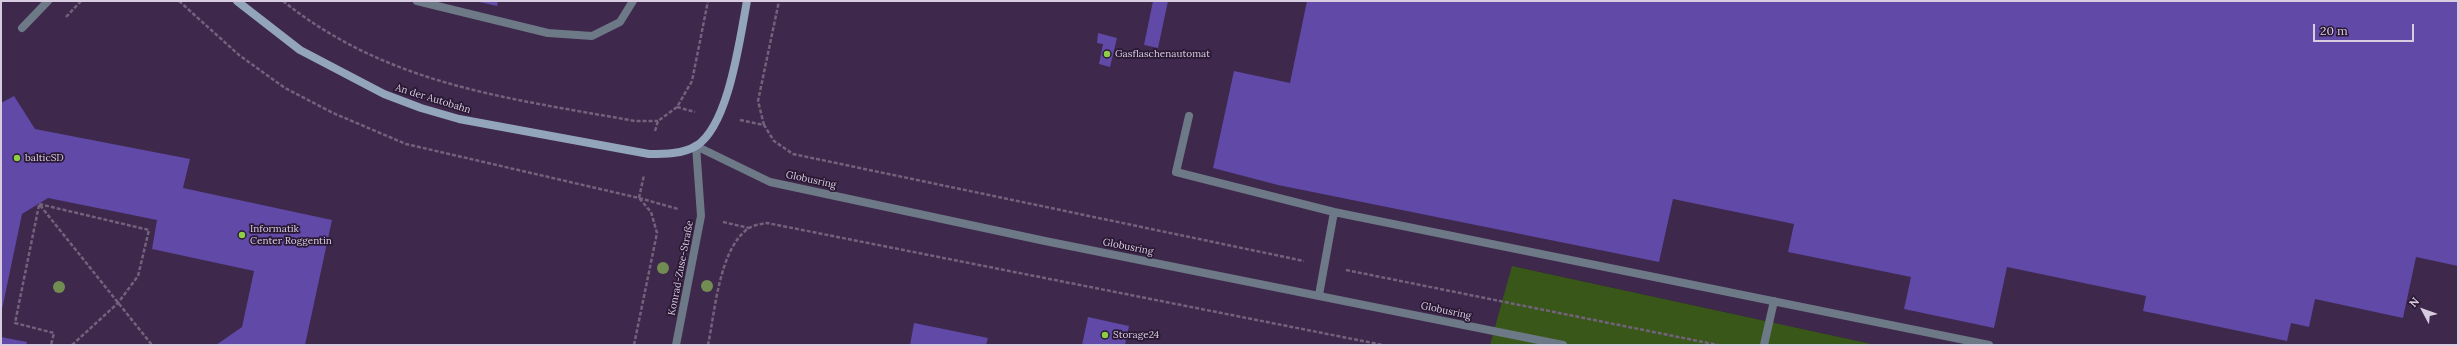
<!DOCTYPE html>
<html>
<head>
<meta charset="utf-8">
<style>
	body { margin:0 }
	#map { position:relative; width:2459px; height:346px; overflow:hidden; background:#34223f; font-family:Lora,serif }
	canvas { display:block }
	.frame { position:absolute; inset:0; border:2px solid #d8cde0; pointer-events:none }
	.north { position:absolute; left:2403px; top:290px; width:40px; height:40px; -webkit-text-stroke:3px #2a1835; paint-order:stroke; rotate:311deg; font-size:11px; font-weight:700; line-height:16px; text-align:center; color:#d8cde0 }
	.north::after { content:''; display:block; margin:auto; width:14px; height:18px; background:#d8cde0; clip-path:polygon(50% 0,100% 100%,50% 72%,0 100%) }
	.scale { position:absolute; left:2313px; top:24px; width:101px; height:18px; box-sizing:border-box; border:2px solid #d8cde0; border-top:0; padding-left:5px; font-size:12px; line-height:14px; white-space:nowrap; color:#d8cde0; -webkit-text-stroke:3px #2a1835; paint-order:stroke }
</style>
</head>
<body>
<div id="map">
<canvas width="2459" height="346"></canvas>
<div class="frame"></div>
<div class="north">N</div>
<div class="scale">20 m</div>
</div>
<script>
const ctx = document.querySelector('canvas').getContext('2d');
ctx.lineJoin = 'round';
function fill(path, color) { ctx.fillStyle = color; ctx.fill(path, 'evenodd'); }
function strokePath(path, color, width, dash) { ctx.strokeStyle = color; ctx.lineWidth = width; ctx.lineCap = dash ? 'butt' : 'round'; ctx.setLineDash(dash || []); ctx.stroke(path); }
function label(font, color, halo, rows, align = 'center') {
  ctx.font = font + ' Lora,serif'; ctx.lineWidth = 3.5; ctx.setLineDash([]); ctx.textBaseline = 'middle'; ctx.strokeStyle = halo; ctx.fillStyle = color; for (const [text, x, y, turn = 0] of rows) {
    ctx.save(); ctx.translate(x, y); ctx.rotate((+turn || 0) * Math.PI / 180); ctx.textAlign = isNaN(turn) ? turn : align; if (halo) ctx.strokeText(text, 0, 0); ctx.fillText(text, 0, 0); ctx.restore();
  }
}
const built = new Path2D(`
	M1 1H2458V345H1876L1513 266 1490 345H1Z`);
const green = new Path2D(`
	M1512 266 1876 345H1490Z`);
const building = new Path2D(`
	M475 1H498L497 6Z
	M1153 1H1168L1158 48 1144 45Z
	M1307 1H2458V266L2416 257 2403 318 2315 299 2309 327 2291 323 2287 341 2143 311 2146 296 2007 267 1994 328 1904 309 1911 277 1788 252 1794 224 1673 199 1659 262 1278 185 1213 168 1234 71 1290 83Z
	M1098 33 1117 38 1110 67 1099 64 1103 44 1097 43Z
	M14 96 35 129 190 159 183 188 332 220 305 345H216L242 327 254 271 152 249 157 220 48 198 22 214 1 314V103Z
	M1088 317 1129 326 1125 345H1082Z
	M914 323 988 338 986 345H910Z
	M1 337 27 342 26 345H1Z`);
const path = new Path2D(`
	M179 1 239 55 285 88 333 113 406 144 639 198 678 209
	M283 1C388 85 507 98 635 121H658
	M66 17 81 1
	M677 107 695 112
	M740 120 764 125 774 141 793 154 1304 261
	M764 125 758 101 779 1
	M655 131 658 121 677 107 692 81 708 1
	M639 198 644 175
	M39 205 15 323 54 333 51 345
	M723 222 749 228
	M1346 270 1718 345
	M72 345 118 303 138 276 149 230 39 204 152 345
	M634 345 657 233 651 212 639 198
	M708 345C715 312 719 248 749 228 754 225 761 224 767 223L1383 345`);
const lane = new Path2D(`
	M417 1 548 33 592 36 620 22 633 1
	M22 28 48 1
	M1189 116 1176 172 1334 212 1989 345
	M1319 295 1334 212
	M1764 345 1774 301`);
const street = new Path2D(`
	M696 146 770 182 1045 241 1563 345
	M676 345 701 216 696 146`);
const secondary = new Path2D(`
	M237 1 300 50 384 94 421 108 459 119 649 154C664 154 683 154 696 146 729 126 740 37 747 1`);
const trees = [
	[663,268],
	[707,286],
	[59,287]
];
const markers = [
	[1107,54,4,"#8dce45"],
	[17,158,4,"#8dce45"],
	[242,235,4,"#8dce45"],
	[1105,335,4,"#8dce45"]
];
const poiNames = [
	["Gasflaschenautomat",1115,54],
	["balticSD",25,158],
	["Informatik",250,229],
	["Center Roggentin",250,241],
	["Storage24",1113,335]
];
const streetNames = [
	["An der Autobahn",433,99,17],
	["Globusring",811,180,12],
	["Globusring",1128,247,11],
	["Konrad-Zuse-Straße",681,268,-79],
	["Globusring",1446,311,12]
];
fill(built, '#3e284b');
fill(green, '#3a571a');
fill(building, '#6049a7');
strokePath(path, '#72627c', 2.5, [4, 2]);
strokePath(lane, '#6d7987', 8);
strokePath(street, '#6d7987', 8);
strokePath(secondary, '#92a5bb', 8);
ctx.fillStyle = '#718d51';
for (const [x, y] of trees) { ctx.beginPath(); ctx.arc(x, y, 6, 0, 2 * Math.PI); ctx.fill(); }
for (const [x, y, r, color] of markers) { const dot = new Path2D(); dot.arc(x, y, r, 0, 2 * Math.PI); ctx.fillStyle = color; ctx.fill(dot); strokePath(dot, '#2a1835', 1.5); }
label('10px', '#d8cde0', '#2a1835', poiNames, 'left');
label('10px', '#d8cde0', '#2a1835', streetNames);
</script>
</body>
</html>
